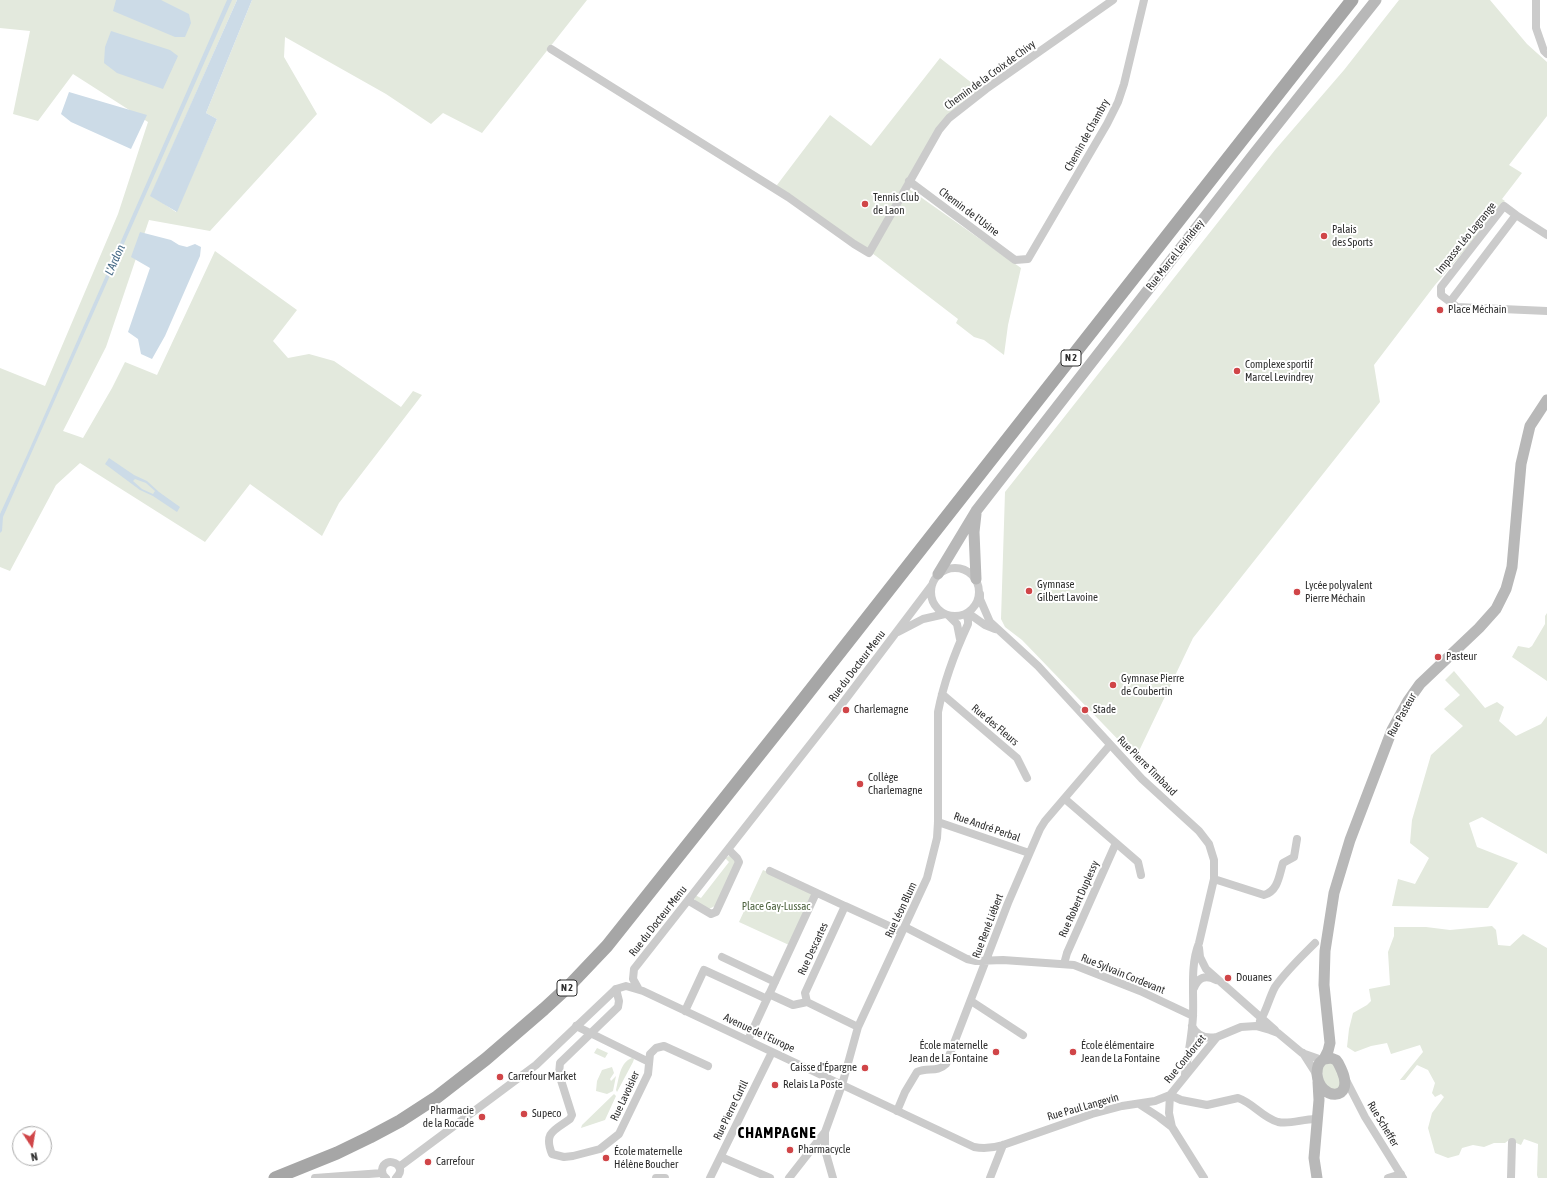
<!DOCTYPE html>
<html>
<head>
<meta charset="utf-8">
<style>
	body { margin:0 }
	#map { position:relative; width:1547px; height:1178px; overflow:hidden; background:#fff; font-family:"Asap Condensed",sans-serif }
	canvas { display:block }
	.north { position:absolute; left:12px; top:1126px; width:40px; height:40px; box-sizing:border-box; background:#fff; border:1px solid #ababab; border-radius:50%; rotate:168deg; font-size:11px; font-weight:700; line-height:16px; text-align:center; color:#2e2e2e }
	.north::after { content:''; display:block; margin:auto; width:14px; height:18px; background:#d04548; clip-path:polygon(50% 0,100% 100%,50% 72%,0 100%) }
</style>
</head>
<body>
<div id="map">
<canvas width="1547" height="1178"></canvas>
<div class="north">N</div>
</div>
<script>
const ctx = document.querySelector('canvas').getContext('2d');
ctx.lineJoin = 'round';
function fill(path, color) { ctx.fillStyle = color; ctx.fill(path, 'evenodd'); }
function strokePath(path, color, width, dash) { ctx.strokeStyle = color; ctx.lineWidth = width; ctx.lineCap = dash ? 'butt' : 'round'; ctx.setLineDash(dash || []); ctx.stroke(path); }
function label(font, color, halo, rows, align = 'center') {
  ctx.font = font + ' "Asap Condensed",sans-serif'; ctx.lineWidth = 4; ctx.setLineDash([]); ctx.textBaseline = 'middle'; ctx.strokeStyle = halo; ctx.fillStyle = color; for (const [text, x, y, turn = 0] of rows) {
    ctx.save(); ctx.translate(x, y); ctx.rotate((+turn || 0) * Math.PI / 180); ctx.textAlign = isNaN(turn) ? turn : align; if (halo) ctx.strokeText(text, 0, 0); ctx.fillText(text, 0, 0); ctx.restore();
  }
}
const green = new Path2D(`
	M0 0H237L151 195 176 212 217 119 206 113 252 0H587L482 133 443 113 431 124 386 94 285 37 284 57 317 114 210 231 149 220 106 347 63 431 83 438 112 388 125 362 157 375 215 251 297 310 273 341 288 358 309 354 334 361 401 407 413 391 422 395 339 503 322 536 250 484 205 542 80 463 56 485 10 571 0 567V368L45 386 118 214 148 122 73 74 38 121 13 114 30 31 0 28Z
	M1399 0H1490L1527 44 1547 62V116L1509 165 1522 173 1502 199 1505 201 1494 213V216L1435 285 1374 365 1380 402 1193 638 1139 751 1131 753 1022 640 1005 627 1001 619 1005 492 1275 150 1344 70Z
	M940 58 982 91 943 120 905 186 1021 268 1008 325 1004 355 984 340 974 337 956 323 958 319 876 256 778 188 777 185 830 115 871 146Z
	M1547 613V681L1512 657 1518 646 1529 648 1532 646 1545 624V616Z
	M1454 671 1485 708 1497 702 1504 707 1499 721 1516 736 1541 724 1547 716V854L1482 817 1469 823 1477 847 1518 863 1488 908 1392 906 1398 879 1415 884 1429 858 1410 843 1412 820 1431 755 1463 726 1444 709 1460 695 1445 680Z
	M729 856 734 857 736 864 717 905 709 909 696 902 694 898 695 895 701 898 729 862 725 858Z
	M763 870 813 892 789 945 739 922Z
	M1492 926 1496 930 1498 945 1510 946 1523 934 1547 948V1178H1538L1537 1175 1538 1144 1524 1139 1521 1145 1509 1140 1505 1143H1494L1484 1147 1473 1145 1462 1148 1459 1155 1448 1158 1435 1153 1428 1128 1432 1113 1444 1097 1441 1094 1435 1097 1432 1093 1435 1083 1428 1070 1417 1065 1405 1080H1400L1423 1052 1420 1045 1391 1054 1387 1043 1371 1046 1355 1052 1347 1047 1349 1029 1353 1013 1367 1005 1371 1001 1369 989 1390 985 1388 952 1394 936V927H1426L1450 930Z
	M597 1048 608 1053 605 1058 594 1053Z
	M632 1058 634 1059 633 1062 617 1092 616 1090C619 1078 620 1062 632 1058Z
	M1333 1062 1343 1082 1335 1091 1324 1085 1321 1064Z
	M612 1067 614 1073 610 1079 611 1081 616 1076 613 1091 607 1094 596 1091 597 1081 602 1070Z
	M614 1094 616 1096 605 1120 581 1128 582 1125Z`);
const water = new Path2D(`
	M116 0H161L189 14 191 23 185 37H175L113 11Z
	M227 0H232L3 517 2 531 0 533V514L27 455Z
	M237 0H252L206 113 217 119 177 212 150 196Z
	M111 31 170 50 178 56 163 89 117 73 104 63 105 47Z
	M69 92 147 115 131 149 71 122 61 114Z
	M140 232 171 240 179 245 187 247 195 244 201 247 200 256 165 336 152 359 141 354 138 339 128 332 150 268 131 257Z
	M109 458 134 475 147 481 159 492 180 507 177 512 153 496 140 490 105 464ZM135 479 146 483 155 491 153 494 142 489 133 481Z`);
const street = new Path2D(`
	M1536 0V28L1544 51 1547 54
	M551 49 788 197 854 244 869 253 939 130 949 118 986 89 1113 0
	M909 181 1015 260 1028 259 1107 124 1118 102 1124 84 1144 0
	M1516 215 1547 235
	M1450 302 1516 215 1504 206 1441 287V295L1457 307 1547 311
	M931 592a24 24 0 1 1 48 0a24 24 0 1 1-48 0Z
	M980 594V599L990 622 1038 666 1142 779 1199 831 1209 844 1214 860V879L1199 943C1190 965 1194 992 1193 1016 1192 1036 1188 1055 1185 1074
	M968 613 985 625 995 629
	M949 616 957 624 960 639
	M898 632 923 619 945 614
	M942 694 1017 758 1027 778
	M938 822 1029 853
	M1116 843 1138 862 1141 875
	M770 871 845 906
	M1214 879 1264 895C1278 891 1279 876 1283 863L1294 857 1297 839
	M689 901 711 914 716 912 739 862 737 858 729 850
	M905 927 967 959 976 961 1003 960 1074 965 1140 991 1193 1016
	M1199 948 1200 957 1206 969 1275 1030
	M722 957 775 982
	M1064 964 1067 953 1116 843 1065 799
	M638 988 633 979 634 969 842 704 932 585
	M1194 988C1198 978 1205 974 1216 980
	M616 989 619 1001 618 1007 560 1063 559 1074 572 1115 570 1119C555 1130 543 1132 552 1154L564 1157 573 1156 600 1149 619 1134 648 1074 650 1054 656 1048 664 1046 708 1066
	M769 994 793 1005 807 1002 858 1027
	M971 1001 1023 1035
	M807 1002 805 993 845 906 902 932
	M685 1011 704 970 767 999
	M1260 1021C1267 1010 1269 998 1275 987 1286 971 1301 957 1315 943
	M576 1026 649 1062
	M1192 1026C1197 1037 1206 1039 1217 1037
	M748 1040 816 893
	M1303 1053 1317 1075
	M1346 1080 1365 1117 1403 1178
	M1170 1095 1181 1100 1207 1105 1238 1098C1253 1103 1263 1118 1278 1122 1291 1125 1304 1118 1318 1119
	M1170 1095 1169 1113 1172 1127
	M1139 1104 1159 1117 1172 1127 1204 1178
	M897 1111 905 1092 917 1072C928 1067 937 1073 946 1064L1008 903 1040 829 1045 821 1110 745
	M721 1157 770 1178
	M399 1167 536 1065 616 989 626 986 643 991 974 1147C985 1149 993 1148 1003 1145L1092 1114 1122 1106 1155 1101 1170 1095 1217 1037 1241 1027 1256 1026 1270 1030 1278 1033 1302 1053 1322 1060
	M315 1178 382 1173
	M386 1178C383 1176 382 1173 382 1170 384 1154 410 1165 396 1178
	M656 1178H665
	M710 1178 772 1052
	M789 1178 825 1132
	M833 1178 825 1150V1132L842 1085 858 1027 927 878 937 838 938 822V712C944 681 955 652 968 624V620L966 614
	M990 1178 1003 1145
	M1388 1178 1401 1174
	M1511 1178 1512 1142`);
const secondary = new Path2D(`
	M976 514 974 532 976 579
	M938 574 976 511 1253 155 1376 0
	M1324 1059 1328 1051 1330 1043 1324 985 1325 951 1334 893 1350 840 1392 730 1408 701 1420 684 1479 628 1496 609 1506 589 1512 567 1521 464 1530 426 1547 400
	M1324 1059 1331 1058 1336 1060C1339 1063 1340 1067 1342 1071 1355 1102 1319 1101 1317 1074 1317 1067 1318 1063 1324 1059Z
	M1317 1178 1314 1158 1319 1100 1318 1082`);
const primary = new Path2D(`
	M275 1178 337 1153 370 1137 400 1121 437 1097 486 1059 544 1009 569 986 607 946 790 716 1352 0`);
const markers = [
	[865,204,4,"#d04548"],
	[1324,236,4,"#d04548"],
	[1440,310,4,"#d04548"],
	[1237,371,4,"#d04548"],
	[1029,591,4,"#d04548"],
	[1297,592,4,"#d04548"],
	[1438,657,4,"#d04548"],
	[1113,685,4,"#d04548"],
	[846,710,4,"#d04548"],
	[1085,710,4,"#d04548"],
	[860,784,4,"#d04548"],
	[1228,978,4,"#d04548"],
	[996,1052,4,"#d04548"],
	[1073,1052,4,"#d04548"],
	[865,1068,4,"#d04548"],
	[500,1077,4,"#d04548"],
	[775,1085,4,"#d04548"],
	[524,1114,4,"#d04548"],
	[482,1117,4,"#d04548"],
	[790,1150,4,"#d04548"],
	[606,1158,4,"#d04548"],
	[428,1162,4,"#d04548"]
];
const shields = [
	[1071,358,20],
	[567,988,20]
];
const shieldNames = [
	["N 2",1071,358],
	["N 2",567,988]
];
const streetNames = [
	["Chemin de la Croix de Chivy",990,75,-36],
	["Chemin de Chambry",1087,135,-61],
	["Chemin de l'Usine",969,212,37],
	["Impasse Léo Lagrange",1466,238,-51],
	["Rue Marcel Levindrey",1175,255,-52],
	["Rue du Docteur Menu",857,666,-53],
	["Rue Pasteur",1402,715,-61],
	["Rue des Fleurs",995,725,40],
	["Rue Pierre Timbaud",1147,766,45],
	["Rue André Perbal",987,827,19],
	["Rue Robert Duplessy",1079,899,-66],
	["Rue Léon Blum",901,910,-65],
	["Rue du Docteur Menu",658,921,-52],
	["Rue René Liébert",988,926,-69],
	["Rue Descartes",813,949,-65],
	["Rue Sylvain Cordevant",1123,974,22],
	["Avenue de l'Europe",759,1033,25],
	["Rue Condorcet",1185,1059,-51],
	["Rue Lavoisier",625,1096,-65],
	["Rue Paul Langevin",1083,1107,-16],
	["Rue Pierre Curtil",731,1110,-64],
	["Rue Scheffer",1383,1124,59]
];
const poiNames = [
	["Tennis Club",873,198],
	["de Laon",873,211],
	["Palais",1332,230],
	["des Sports",1332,243],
	["Place Méchain",1448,310],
	["Complexe sportif",1245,365],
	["Marcel Levindrey",1245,378],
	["Gymnase",1037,585],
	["Gilbert Lavoine",1037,598],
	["Lycée polyvalent",1305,586],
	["Pierre Méchain",1305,599],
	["Pasteur",1446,657],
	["Gymnase Pierre",1121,679],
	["de Coubertin",1121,692],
	["Charlemagne",854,710],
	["Stade",1093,710],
	["Collège",868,778],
	["Charlemagne",868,791],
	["Douanes",1236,978],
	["École maternelle",988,1046,"right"],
	["Jean de La Fontaine",988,1059,"right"],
	["École élémentaire",1081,1046],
	["Jean de La Fontaine",1081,1059],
	["Caisse d'Épargne",857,1068,"right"],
	["Carrefour Market",508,1077],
	["Relais La Poste",783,1085],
	["Pharmacie",474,1111,"right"],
	["de la Rocade",474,1124,"right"],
	["Supeco",532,1114],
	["Pharmacycle",798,1150],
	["École maternelle",614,1152],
	["Hélène Boucher",614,1165],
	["Carrefour",436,1162]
];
const parkNames = [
	["Place Gay-Lussac",776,907]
];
const waterNames = [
	["L'Ardon",115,260,-66]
];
const districtNames = [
	["CHAMPAGNE",777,1133]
];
fill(green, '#e3e9dd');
fill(water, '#ccdbe7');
strokePath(street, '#cbcbcb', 8);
strokePath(secondary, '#b8b8b8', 11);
strokePath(primary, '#a6a6a6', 13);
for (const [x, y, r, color] of markers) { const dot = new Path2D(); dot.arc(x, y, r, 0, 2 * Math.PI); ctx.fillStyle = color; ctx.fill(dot); strokePath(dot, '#fff', 1.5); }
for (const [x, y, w] of shields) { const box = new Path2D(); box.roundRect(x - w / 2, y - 8, w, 16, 3); ctx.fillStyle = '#fff'; ctx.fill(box); strokePath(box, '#2e2e2e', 1); }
label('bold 10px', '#2e2e2e', null, shieldNames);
label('11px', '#2e2e2e', '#fff', streetNames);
label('11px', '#2e2e2e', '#fff', poiNames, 'left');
label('11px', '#4f6441', '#fff', parkNames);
label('italic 12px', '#466a86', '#fff', waterNames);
ctx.letterSpacing = '1px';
label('bold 15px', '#000', '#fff', districtNames);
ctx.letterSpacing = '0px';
</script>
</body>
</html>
